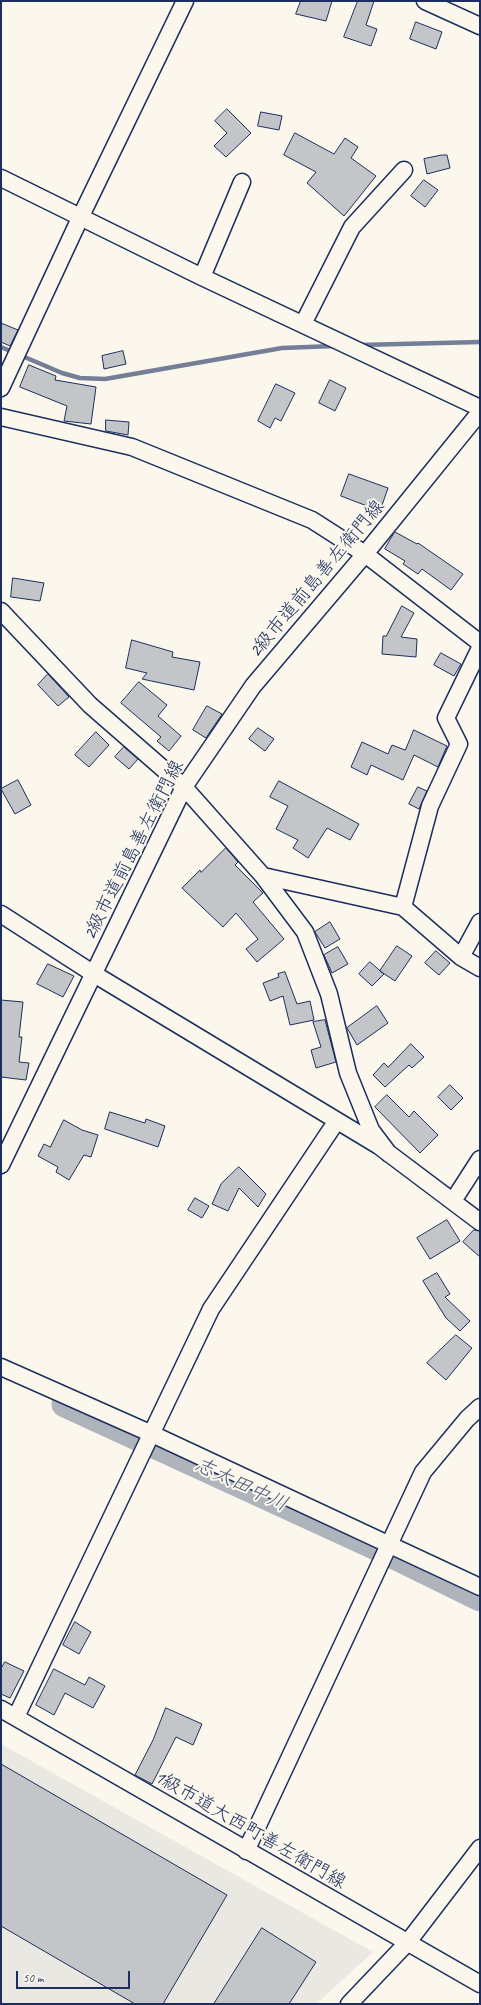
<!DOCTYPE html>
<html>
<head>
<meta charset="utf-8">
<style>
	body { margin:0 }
	#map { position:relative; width:481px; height:2005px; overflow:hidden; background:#fbf7ec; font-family:Caveat,sans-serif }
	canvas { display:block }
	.frame { position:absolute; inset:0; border:2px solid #1b2f5e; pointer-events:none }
	.scale { position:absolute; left:16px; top:1971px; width:114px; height:18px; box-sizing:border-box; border:2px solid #1b2f5e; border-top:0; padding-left:5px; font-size:12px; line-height:14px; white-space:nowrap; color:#1b2f5e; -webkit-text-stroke:3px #fbf7ec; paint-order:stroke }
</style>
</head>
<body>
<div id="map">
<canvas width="481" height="2005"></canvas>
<div class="frame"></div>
<div class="scale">50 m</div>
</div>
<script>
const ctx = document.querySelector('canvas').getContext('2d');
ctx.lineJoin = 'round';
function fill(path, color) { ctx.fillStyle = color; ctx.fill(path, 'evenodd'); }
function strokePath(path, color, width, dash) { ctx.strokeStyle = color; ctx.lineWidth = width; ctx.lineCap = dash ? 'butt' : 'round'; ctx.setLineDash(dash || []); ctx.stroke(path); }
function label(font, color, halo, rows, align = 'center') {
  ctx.font = font + ' Caveat,"Klee One",sans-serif'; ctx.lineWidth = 4; ctx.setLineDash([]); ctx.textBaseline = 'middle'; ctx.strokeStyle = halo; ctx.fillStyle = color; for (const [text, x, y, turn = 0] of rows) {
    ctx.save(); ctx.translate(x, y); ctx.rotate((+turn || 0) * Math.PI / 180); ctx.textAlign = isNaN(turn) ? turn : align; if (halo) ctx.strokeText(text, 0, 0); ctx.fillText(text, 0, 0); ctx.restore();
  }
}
const built = new Path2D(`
	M1 1744 373 1952 316 2004H1Z`);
const stream = new Path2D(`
	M360 345 480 342
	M1 347 62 373 80 378 105 379 282 348 335 346`);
const river = new Path2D(`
	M65 1404 372 1545 480 1598`);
const building = new Path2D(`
	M301 1H332L326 21 296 14Z
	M358 1H374L366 25 377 29 371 46 344 37Z
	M416 22 442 32 436 49 410 39Z
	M227 109 251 133 226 157 214 146 227 133 215 121Z
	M261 112 282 116 279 130 258 126Z
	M295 133 334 154 345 138 358 147 351 158 376 176 344 216 307 183 316 172 284 155Z
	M442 155H447L450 168 427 174 424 159Z
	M424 180 438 190 425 207 411 196Z
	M1 323 18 330 10 346 1 342Z
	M123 351 126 364 104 369 102 356Z
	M29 365 56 376 55 380 96 387 91 424 64 421 67 406 20 387Z
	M330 380 346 388 335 411 319 403Z
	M276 384 295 393 281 421 275 418 270 428 258 421Z
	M106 420 129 422 128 435 106 431Z
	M349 474 388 488 380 511 341 496Z
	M395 532 417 544 418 543 463 574 451 590 422 569 418 574 403 564 405 561 385 549Z
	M13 578 44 583 40 601 11 597Z
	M402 606 414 613 401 637 417 639 416 657 382 654 383 636H386Z
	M132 640 173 652 172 657 200 662 194 690 142 679 147 673 126 668Z
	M441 653 461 664 454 676 434 665Z
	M48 674 69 697 58 706 38 685Z
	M139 682 167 705 158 716 181 736 169 751 157 741 161 737 121 703Z
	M207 706 222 714 206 738 193 730Z
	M258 728 274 739 265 751 249 739Z
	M414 730 447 746 438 767 414 755 403 780 371 765 367 775 351 767 362 742 388 754 392 745 405 750Z
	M96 732 109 745 89 767 75 755Z
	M124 747 138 759 129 769 115 757Z
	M18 780 31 805 15 814 1 789Z
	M279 781 359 824 350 840 327 828 308 858 293 848 298 840 276 829 288 806 270 797Z
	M418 787 427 791 419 809 409 804Z
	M226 848 238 862 235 865 263 893 253 902 284 939 257 962 246 949 258 939 236 913 223 927 182 888 200 870 201 872Z
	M330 922 340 939 325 948 315 932Z
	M397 946 412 956 395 981 380 971Z
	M338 947 348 964 332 973 324 955Z
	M436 951 450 963 439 975 425 963Z
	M370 962 384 974 372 986 359 974Z
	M48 964 74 976 63 997 37 984Z
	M285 972 297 1004 310 1001 314 1020 290 1025 283 996 270 1001 263 983 279 977 278 974Z
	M1 1000 23 1002 19 1037H22L19 1062 29 1063 26 1080 1 1077Z
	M377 1006 388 1023 357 1045 347 1028Z
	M325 1020 336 1062 316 1068 311 1050 321 1047 313 1022Z
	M411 1044 424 1057 412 1068 409 1065 385 1087 373 1075 384 1063 388 1067Z
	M450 1085 463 1098 451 1110 438 1097Z
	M387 1095 409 1117 414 1111 438 1135 420 1153 375 1107Z
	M110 1112 145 1123 146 1119 165 1126 158 1147 105 1129Z
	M64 1120 82 1130 98 1135 91 1157 84 1155 69 1180 56 1172 58 1167 38 1156 44 1144 50 1147Z
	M239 1167 266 1194 258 1207 239 1188 228 1211 212 1204 221 1184Z
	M195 1198 209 1206 202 1218 188 1210Z
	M447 1220 460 1241 430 1259 417 1238Z
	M474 1230 480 1231V1257L463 1242Z
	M437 1273 450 1294 445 1297 470 1321 460 1331 446 1318 423 1281Z
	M456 1335 472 1348 446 1380 427 1363Z
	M75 1622 91 1632 79 1654 63 1645Z
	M5 1662 24 1671 10 1698 1 1694V1669Z
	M54 1669 85 1685 89 1677 105 1686 93 1708 65 1693 54 1715 36 1705Z
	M166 1708 202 1724 193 1745 176 1737 152 1784 135 1775 153 1740Z
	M1 1764 227 1895 163 2004H135L1 1926Z
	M262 1928 316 1962 289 2004H214Z`);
const minor = new Path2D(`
	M425 1 480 26
	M1 178 202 277 480 408
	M202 277 242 182
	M303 324 352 227 404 170
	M1 388 81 216 185 1
	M1 417 132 447 312 520 365 554 480 643
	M1 611 90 705 184 787 263 876 305 932 329 994 348 1073 371 1130 389 1154
	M263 876 403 907 461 957 480 968
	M403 907 430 806 459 744 446 718 480 648
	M1 914 94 974 379 1146 480 1222
	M461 957 480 922
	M1 1165 184 787 253 686 365 554 480 412
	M453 1201 480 1159
	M1 1367 152 1434 480 1587
	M1 1709 480 1984
	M16 1717 211 1309 336 1122
	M246 1851 423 1472 467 1419 480 1407
	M349 2004 408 1942 480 1848`);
const streetNames = [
	["2級市道前島善左衛門線",317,579,-50],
	["2級市道前島善左衛門線",134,850,-63],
	["1級市道大西町善左衛門線",250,1830,30]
];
const waterNames = [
	["志太田中川",241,1485,25]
];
fill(built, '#eae8e2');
strokePath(stream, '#747e96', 4.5);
strokePath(river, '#afb3bb', 27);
fill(building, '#c3c5c9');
strokePath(building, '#1b2f5e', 1);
strokePath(minor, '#1b2f5e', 19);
strokePath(minor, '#fbf7ec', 16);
label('19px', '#1b2f5e', '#fbf7ec', streetNames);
label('italic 20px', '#47577a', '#fbf7ec', waterNames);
</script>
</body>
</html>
